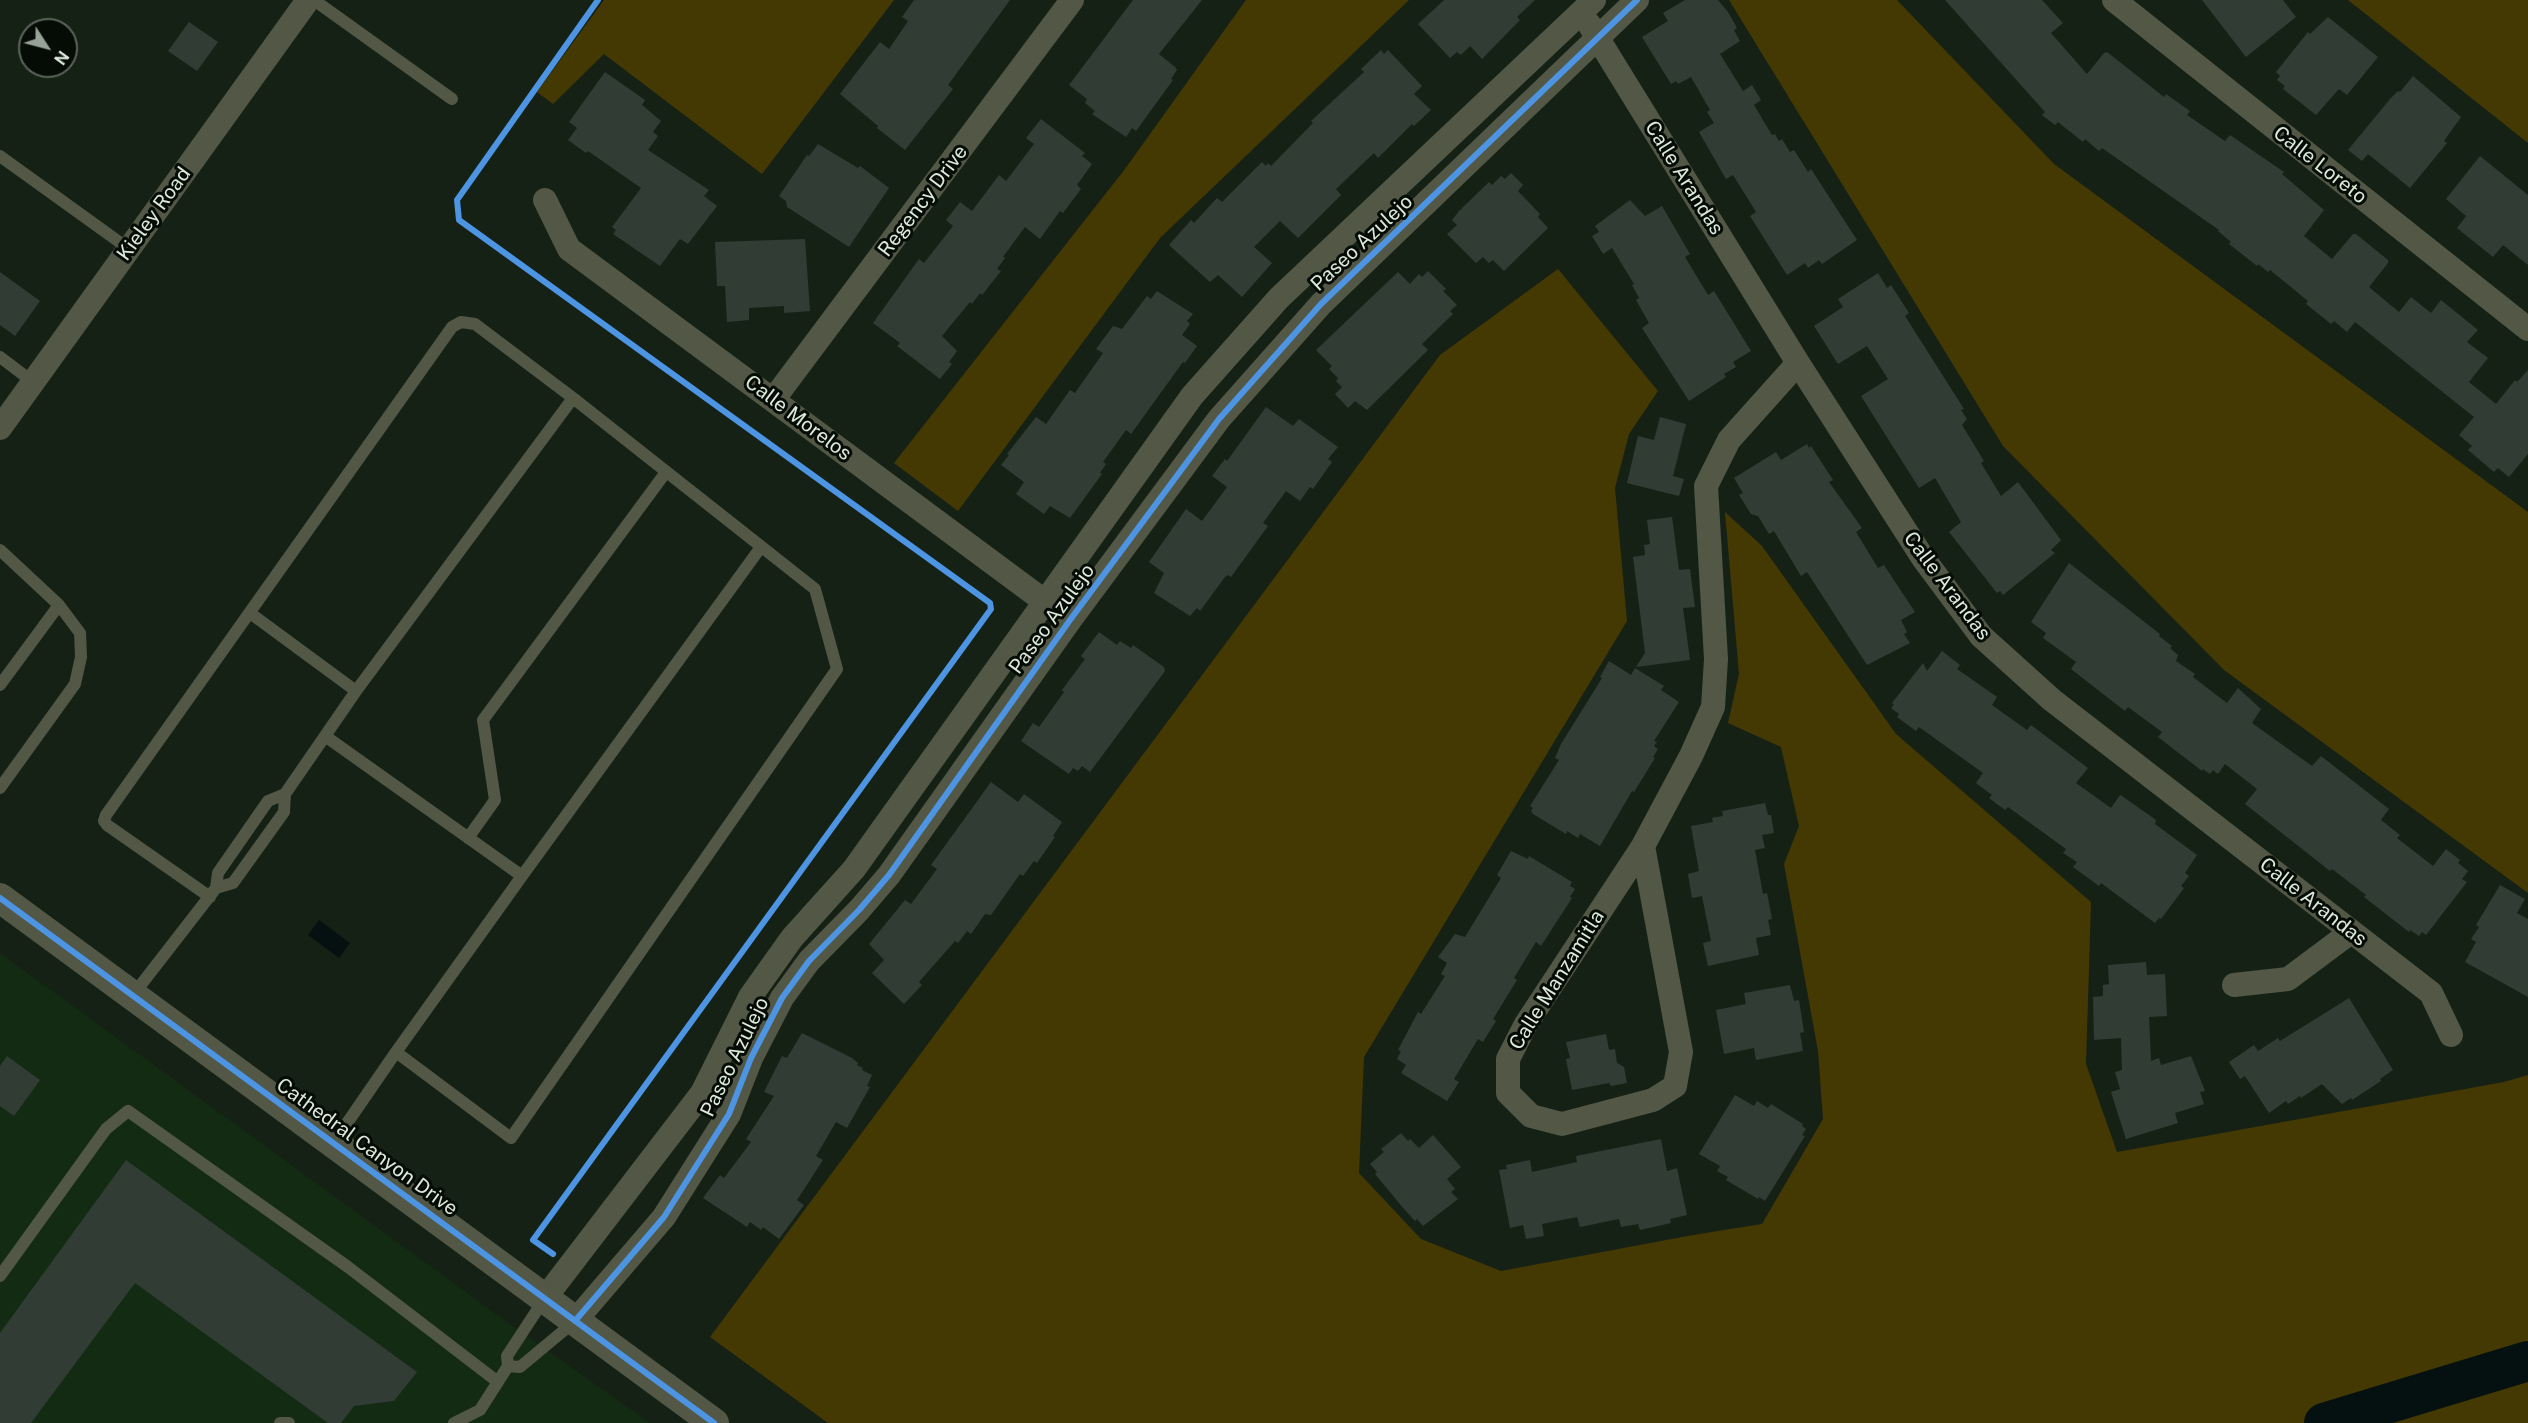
<!DOCTYPE html>
<html>
<head>
<meta charset="utf-8">
<style>
	body { margin:0 }
	#map { position:relative; width:2528px; height:1423px; overflow:hidden; background:#162116; font-family:"Public Sans",sans-serif }
	canvas { display:block }
	.north { position:absolute; left:18px; top:18px; width:60px; height:60px; box-sizing:border-box; background:#050c05; border:2px solid #5b645b; border-radius:50%; rotate:126deg; font-size:16px; font-weight:700; line-height:24px; text-align:center; color:#dce9db }
	.north::after { content:''; display:block; margin:auto; width:21px; height:27px; background:#97a396; clip-path:polygon(50% 0,100% 100%,50% 72%,0 100%) }
</style>
</head>
<body>
<div id="map">
<canvas width="2528" height="1423"></canvas>
<div class="north">N</div>
</div>
<script>
const ctx = document.querySelector('canvas').getContext('2d');
ctx.lineJoin = 'round';
function fill(path, color) { ctx.fillStyle = color; ctx.fill(path, 'evenodd'); }
function strokePath(path, color, width, dash) { ctx.strokeStyle = color; ctx.lineWidth = width; ctx.lineCap = dash ? 'butt' : 'round'; ctx.setLineDash(dash || []); ctx.stroke(path); }
function label(font, color, halo, rows, align = 'center') {
  ctx.font = font + ' "Public Sans",sans-serif'; ctx.lineWidth = 6; ctx.setLineDash([]); ctx.textBaseline = 'middle'; ctx.strokeStyle = halo; ctx.fillStyle = color; for (const [text, x, y, turn = 0] of rows) {
    ctx.save(); ctx.translate(x, y); ctx.rotate((+turn || 0) * Math.PI / 180); ctx.textAlign = isNaN(turn) ? turn : align; if (halo) ctx.strokeText(text, 0, 0); ctx.fillText(text, 0, 0); ctx.restore();
  }
}
const built = new Path2D(`
	M0 953 500 1317 650 1423H0Z`);
const green = new Path2D(`
	M604 0H894L762 174 604 54 553 104 537 92Z
	M1246 0H1409L1160 238 958 511 894 463 1125 169Z
	M1729 0H1897L2054 164 2528 512V893L2224 670 2003 446Z
	M2348 0H2528V143Z
	M1558 269 1658 391 1629 434 1615 488 1627 621 1364 1057 1359 1173 1421 1239 1501 1271 1693 1235 1762 1224 1823 1119 1818 1051 1784 864 1799 826 1781 747 1728 723 1739 674 1725 512 1762 546 1896 734 2091 902 2086 1064 2117 1152 2504 1082 2528 1075V1423H828L710 1337 1440 355Z`);
const water = new Path2D(`
	M319 920 350 943 339 958 308 935Z`);
const river = new Path2D(`
	M2324 1423 2528 1361`);
const building = new Path2D(`
	M914 0H1010L948 85 953 89 905 150 877 128 878 126 840 94 880 42 889 49 908 21 902 17Z
	M1133 0H1202L1159 54 1175 67 1177 70 1171 79 1173 80 1136 131 1132 128 1126 137 1092 114 1095 111 1085 103 1087 99 1069 85Z
	M1444 0H1535L1517 17 1520 20 1482 59 1470 46 1461 55 1457 52 1450 58 1418 24Z
	M1685 0H1718L1728 12 1737 28 1734 30 1740 41 1720 54 1743 91 1752 85 1761 100 1754 105 1772 135 1775 134 1779 141 1782 139 1790 152 1794 150 1808 172 1811 169 1857 240 1822 264 1819 260 1808 268 1805 263 1787 275 1750 216 1756 212 1733 175 1726 179 1699 132 1714 123 1707 112 1710 110 1691 77 1678 84 1676 81 1671 84 1642 37 1668 21 1663 13Z
	M1945 0H2042L2063 23 2051 33 2087 74 2104 53 2107 52 2164 97 2166 94 2190 111 2187 115 2225 141 2230 135 2284 172 2282 174 2324 210 2304 236 2332 259 2353 234H2356L2388 260V263L2369 287 2399 312 2411 297 2431 313 2441 300 2478 330 2467 342 2488 358 2469 382 2496 404 2515 380 2517 382 2528 370V454L2509 477 2498 468 2494 472 2468 450 2472 446 2459 435 2474 417 2355 322 2347 332 2334 321 2331 324 2306 304 2308 301 2270 270 2268 272 2258 264 2257 266 2229 244 2231 242 2218 231 2219 230 2102 148 2099 151 2085 139 2083 142 2058 122 2055 125 2042 115 2045 112Z
	M2202 0H2283L2296 17 2246 57Z
	M2328 17 2378 57 2347 95 2339 89 2316 115 2283 89 2285 86 2277 80 2280 76 2276 72 2308 32 2310 34Z
	M189 22 218 42 197 71 168 51Z
	M1381 50 1384 54 1388 50 1422 86 1414 94 1431 110 1414 126 1412 124 1378 158 1374 153 1336 189 1341 195 1298 238 1280 221 1254 247 1272 263 1242 297 1218 275 1210 282 1169 245 1191 220 1194 223 1217 198 1222 202 1262 162 1266 166 1268 163 1271 166 1313 123 1311 121 1364 72 1361 69Z
	M605 72 645 100 642 105 661 121 653 132 658 136 648 150 709 190 704 196 717 206 688 244 680 239 660 266 613 234 616 230 612 227 641 188 588 151 586 153 568 140 577 128 569 122Z
	M2413 76 2461 117 2444 141 2447 143 2410 188 2368 154 2362 161 2348 150 2390 99 2398 91 2400 92Z
	M1041 119 1085 153 1082 156 1092 164 1077 185 1081 189 1063 213 1060 211 1040 239 1025 227 1003 257 1005 258 997 269 1001 271 982 295 980 293 972 304 970 302 942 336 957 351 949 362 952 364 940 379 897 346 900 343 873 323 919 259 924 263 953 226 946 220 960 202 972 211 999 175 1006 181 1034 144 1026 138Z
	M818 144 858 168 860 166 889 188 849 247 787 207 786 201 779 196 807 155 809 156Z
	M2480 156 2528 195V265L2503 245 2493 257 2457 228 2466 216 2446 199Z
	M1511 173 1523 185 1518 191 1540 214 1538 217 1548 228 1504 271 1493 260 1489 263 1483 257 1476 263 1447 234 1457 225 1452 220 1459 211 1489 182 1492 185 1501 176 1505 179Z
	M1630 200 1645 216 1662 206 1690 254 1685 257 1708 295 1714 291 1751 351 1733 362 1736 367 1724 374 1726 377 1689 401 1642 328 1649 323 1636 300 1639 298 1632 285 1634 284 1612 248 1603 254 1592 236 1599 232 1595 226Z
	M805 239 810 311 784 313V306L749 308V320L727 322 725 286H717L715 242Z
	M1428 271 1446 289 1443 291 1457 305 1450 311 1453 314 1422 344 1428 350 1367 410 1355 401 1348 408 1335 394 1342 387 1336 381 1338 378 1329 369 1332 366 1316 350 1398 272 1410 284 1419 274 1422 277Z
	M0 272 40 301 15 336 0 325Z
	M1878 273 1887 288 1891 285 1909 313 1905 316 1964 409 1961 410 1967 419 1962 425 1984 461 1981 463 2001 496 2018 482 2061 540 2051 550 2055 553 2003 595 2000 591 1997 593 1949 532 1961 522 1935 478 1919 488 1861 396 1888 379 1867 346 1838 364 1814 326 1843 307 1838 299Z
	M1157 291 1193 314 1187 321 1190 324 1182 335 1197 346 1185 363 1183 362 1131 434 1126 430 1103 462 1106 464 1100 473 1102 474 1070 518 1050 506 1044 514 1016 494 1024 482 1001 465 1009 455 1007 454 1036 417 1046 424 1070 390 1075 393 1103 353 1096 349 1113 326 1122 329 1147 296 1151 299Z
	M1266 407 1293 426 1299 419 1338 447 1328 459 1332 462 1313 489 1310 487 1300 501 1286 491 1263 523 1268 526 1231 577 1228 575 1225 577 1200 611 1197 608 1190 616 1154 593 1164 573 1149 562 1186 509 1202 521 1227 487 1212 476 1225 459 1227 461Z
	M1660 417 1686 424 1673 476 1684 479 1679 496 1627 483 1638 436 1654 440Z
	M1807 444 1809 448 1811 446 1833 480 1829 482 1862 528 1856 532 1878 568 1884 565 1915 612 1901 620 1907 632 1904 634 1910 643 1867 665 1807 572 1801 576 1774 531 1769 534 1758 516 1751 514 1739 495 1743 493 1734 478 1776 452 1781 460Z
	M1672 517 1679 570 1690 569 1695 607 1683 608 1690 660 1636 667 1645 653 1633 557 1645 555 1644 545 1650 544 1647 520Z
	M2069 563 2160 634 2159 636 2172 646 2170 648 2178 655 2176 661 2195 674 2193 677 2227 703 2238 688 2261 709 2252 723 2312 766 2321 756 2389 809 2381 820 2400 835 2397 838 2433 866 2446 849 2460 860 2458 863 2468 871 2462 879 2467 882 2426 935 2422 932 2419 936 2410 930 2409 932 2364 897 2366 895 2332 869 2330 871 2245 804 2257 789 2225 764 2218 774 2213 770 2210 774 2203 769 2202 771 2158 737 2162 732 2128 707 2125 711 2071 669 2076 662 2043 638 2046 633 2031 622Z
	M1099 632 1117 645 1120 641 1131 648 1133 645 1164 667 1165 671 1090 772 1082 766 1078 771 1073 768 1069 774 1021 741 1033 723 1039 727 1064 692 1062 690 1085 659 1081 656Z
	M1942 651 1960 665 1957 669 1997 697 1992 705 2027 730 2031 725 2088 768 2076 783 2111 808 2120 795 2122 796 2156 820 2155 824 2197 855 2185 873 2189 876 2181 886 2184 888 2161 919 2159 918 2155 923 2101 883 2099 886 2073 867 2077 862 2063 853 2066 849 2008 807 2005 810 1989 798 1992 795 1976 783 1983 773 1919 727 1916 731 1897 717 1899 714 1891 708 1894 705 1892 703 1923 663 1927 671Z
	M1609 661 1631 675 1635 668 1664 686 1661 690 1679 702 1654 741 1657 742 1654 746 1658 749 1653 757 1655 758 1634 792 1632 791 1600 846 1580 834 1578 838 1567 831 1566 834 1533 814 1531 811 1533 808 1530 806 1559 760 1555 758 1561 744 1602 678 1600 677Z
	M991 782 1018 802 1024 794 1062 822 1053 836 1055 837 1037 863 1034 861 1023 876 1020 874 991 915 985 914 971 934 967 931 958 943 955 941 919 982 922 985 904 1004 872 973 884 960 869 944 905 900 911 904 937 869 931 865Z
	M1765 803 1768 815H1771L1774 833 1762 835 1765 848 1755 850 1763 894 1767 893 1772 919 1768 920 1771 935 1756 938 1759 955 1708 966 1703 943 1711 941 1702 896 1692 898 1688 874 1699 871 1691 826 1713 822 1712 818 1723 816 1722 811Z
	M1511 851 1528 859 1529 856 1572 882 1570 886 1575 889 1570 897 1572 898 1541 946 1536 942 1514 978 1517 980 1493 1019 1496 1021 1483 1042 1478 1039 1454 1079 1459 1082 1447 1101 1401 1073 1406 1065 1397 1059 1401 1051 1398 1050 1418 1012 1421 1014 1445 976 1441 974 1447 963 1438 957 1455 934 1465 937 1501 878 1497 875Z
	M2500 885 2525 899 2517 913 2528 919V997L2465 962 2476 942 2471 939 2479 927 2476 925Z
	M2146 962 2147 975 2165 974 2167 1016 2149 1017 2151 1061 2159 1058 2161 1065 2191 1056 2205 1091 2200 1092 2204 1104 2175 1113 2178 1123 2126 1139 2111 1092 2120 1089 2115 1072 2122 1070 2121 1038 2094 1040 2093 997 2103 996V985L2109 984 2108 965Z
	M1790 985 1794 1001 1799 1000 1804 1032 1800 1033 1803 1051 1756 1060 1754 1048 1724 1054 1716 1010 1746 1004 1744 993Z
	M2349 998 2393 1070 2380 1079 2381 1081 2352 1100 2351 1098 2342 1104 2322 1084 2301 1098 2300 1096 2288 1104 2286 1101 2269 1113 2245 1076 2240 1079 2229 1062 2254 1045 2258 1051 2278 1038 2280 1041Z
	M802 1033 852 1058 858 1063 857 1065 863 1068 862 1070 872 1075 867 1086 870 1087 847 1128 836 1122 816 1156 823 1160 797 1200 804 1205 779 1239 763 1227 761 1230 750 1222 747 1227 703 1198 720 1175 724 1178 751 1142 746 1139 774 1096 764 1092 782 1056 787 1058Z
	M1606 1034 1609 1050 1615 1049 1617 1063 1624 1067 1627 1083 1611 1086 1609 1083 1572 1090 1566 1059 1570 1058 1566 1042Z
	M7 1056 40 1080 14 1116 0 1106V1066Z
	M1735 1095 1754 1106 1757 1101 1768 1108 1771 1104 1803 1124 1802 1126 1806 1129 1802 1135 1805 1136 1765 1201 1759 1197 1758 1199 1726 1180 1728 1177 1717 1171 1720 1166 1699 1154Z
	M1401 1133 1408 1141 1410 1139 1419 1148 1433 1135 1461 1167 1447 1179 1455 1189 1451 1192 1458 1199 1423 1226 1417 1219 1415 1221 1404 1209 1375 1174 1377 1172 1370 1164 1384 1152 1381 1149Z
	M1661 1139 1667 1171 1677 1168 1687 1215 1670 1219 1671 1223 1640 1230 1638 1224 1621 1227 1619 1219 1580 1227 1577 1217 1542 1224 1544 1236 1526 1239 1523 1225 1510 1228 1499 1170 1507 1169 1506 1165 1530 1160 1532 1172 1577 1162 1576 1156Z
	M126 1160 417 1372 394 1401 354 1406 341 1423H328L135 1283 31 1423H0V1333Z`);
const service = new Path2D(`
	M314 0 452 99
	M0 156 129 249
	M0 357 33 382
	M0 550 59 605 0 685
	M250 613 356 691
	M325 736 522 876 396 1052
	M0 788 75 684 81 657 80 633 59 605
	M468 838 495 800 483 720 666 472
	M522 876 761 547
	M216 888 233 883 284 812 285 794
	M210 897 107 825 104 821 106 815 452 327 461 322 475 324 573 398
	M133 995 216 888 218 873 268 801 285 794 356 691 573 398 815 589 837 669 511 1138 396 1052 334 1142
	M0 1276 106 1129 128 1111 348 1267 498 1382
	M508 1366 520 1367 574 1322
	M280 1423H289
	M454 1423 480 1410 508 1366 507 1356 545 1298`);
const minor = new Path2D(`
	M2114 0 2528 329
	M1589 24 1798 363 1923 558 1981 636 2052 700 2431 993 2451 1035
	M545 200 569 249 1059 612
	M773 400 1072 0
	M0 428 308 0
	M1643 846 1681 1052 1675 1086 1653 1100 1562 1124 1531 1116 1508 1093V1059L1526 1024Z
	M1643 846 1691 756 1713 707 1716 659 1706 486 1729 440 1798 363
	M2234 985 2288 979 2351 932
	M545 1298 702 1093 750 997 792 938 854 869 1192 396 1279 298 1594 0
	M575 1321 664 1217 729 1114 751 1058 782 998 809 961 859 910 889 875 1070 620 1219 419 1321 304 1637 0`);
const tertiary = new Path2D(`
	M0 898 714 1423`);
const cycleway = new Path2D(`
	M0 898 714 1423
	M553 1254 533 1240 991 609 990 603 459 220 457 200 598 0
	M575 1321 664 1217 729 1114 751 1058 782 998 809 961 859 910 889 875 1070 620 1219 419 1321 304 1637 0`);
const streetNames = [
	["Calle Loreto",2320,165,38],
	["Calle Arandas",1684,178,58],
	["Regency Drive",923,201,-53],
	["Kieley Road",154,214,-54],
	["Paseo Azulejo",1362,243,-43],
	["Calle Morelos",798,418,37],
	["Calle Arandas",1947,586,53],
	["Paseo Azulejo",1052,619,-54],
	["Calle Arandas",2313,902,38],
	["Calle Manzamitla",1557,980,-58],
	["Paseo Azulejo",735,1057,-64],
	["Cathedral Canyon Drive",367,1147,36]
];
fill(built, '#132b13');
fill(green, '#453903');
fill(water, '#041110');
strokePath(river, '#041110', 40);
fill(building, '#313c34');
strokePath(service, '#525746', 12);
strokePath(minor, '#525746', 24);
strokePath(tertiary, '#525746', 30);
strokePath(cycleway, '#4d94e3', 6);
label('20px', '#dce9db', '#050c05', streetNames);
</script>
</body>
</html>
